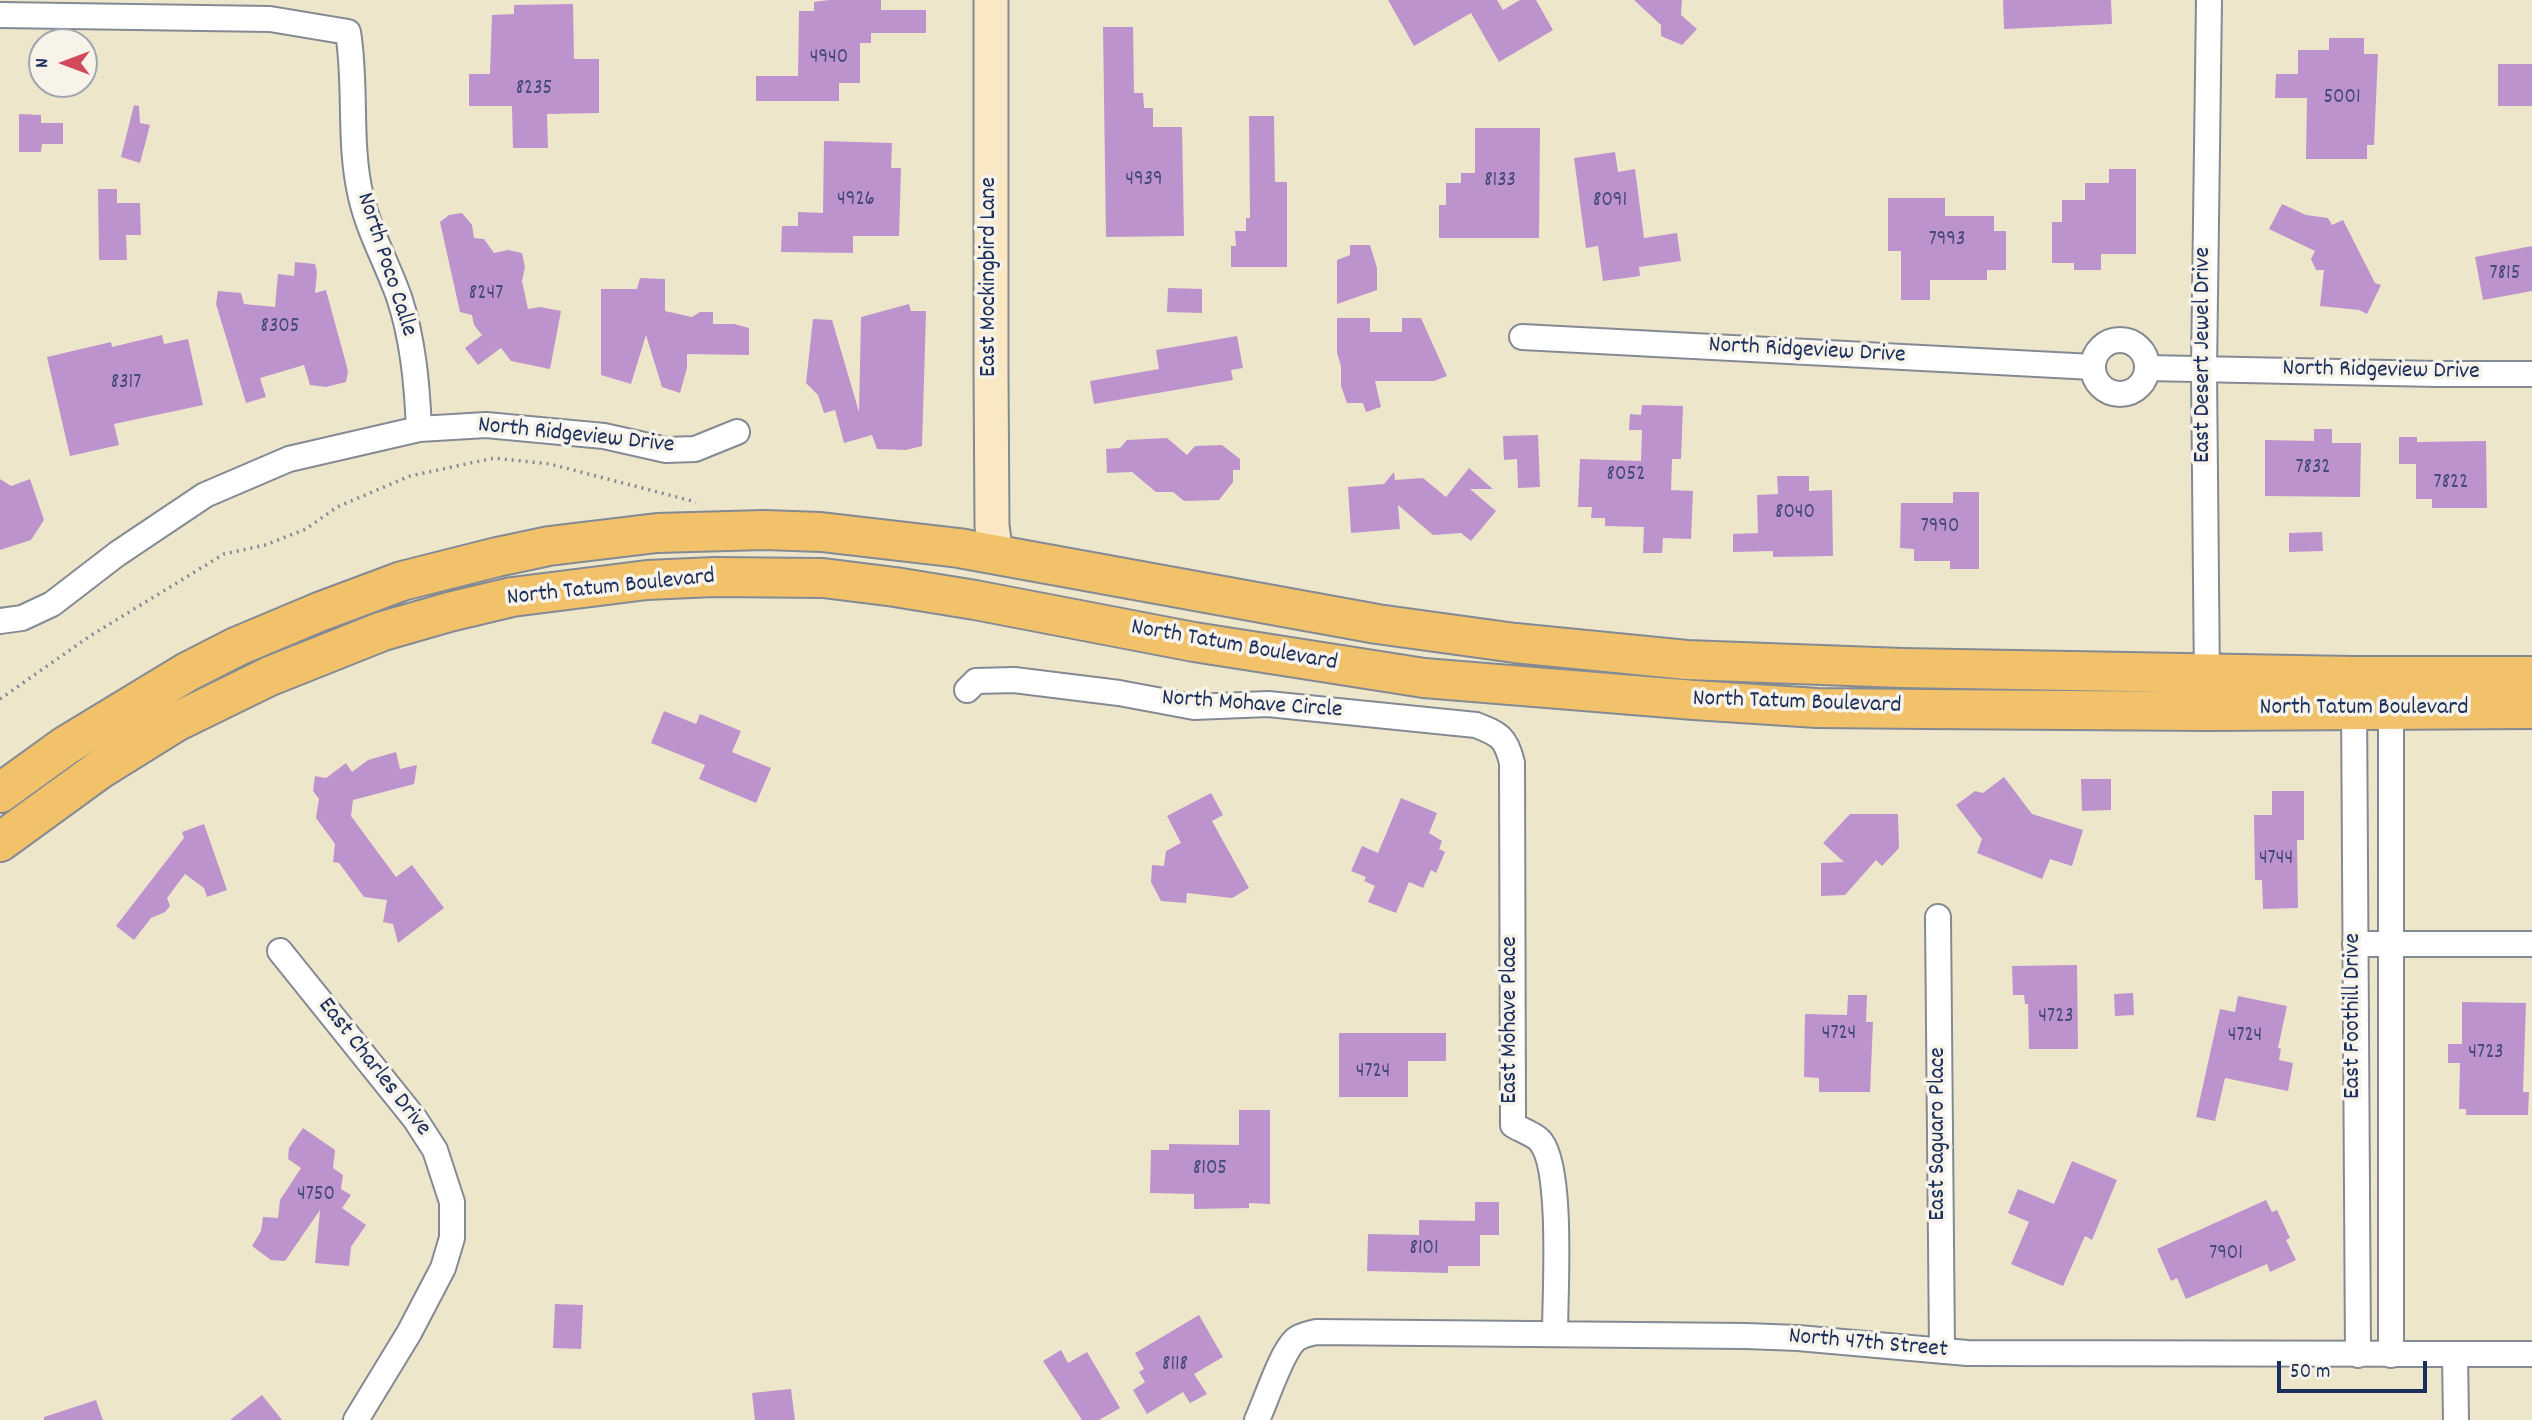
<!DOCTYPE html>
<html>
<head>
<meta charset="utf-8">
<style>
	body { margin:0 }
	#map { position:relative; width:2532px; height:1420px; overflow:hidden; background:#eee6cb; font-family:Dekko,sans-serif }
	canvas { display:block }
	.north { position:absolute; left:28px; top:28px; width:70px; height:70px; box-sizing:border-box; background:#f7f3e8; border:2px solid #9fa5b1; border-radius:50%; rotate:270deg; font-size:19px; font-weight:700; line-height:28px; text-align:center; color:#1b2f5e }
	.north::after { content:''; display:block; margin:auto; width:24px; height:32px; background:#d1495b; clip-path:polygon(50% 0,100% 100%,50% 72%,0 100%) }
	.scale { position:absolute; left:2277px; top:1361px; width:150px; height:32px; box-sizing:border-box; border:4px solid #1b2f5e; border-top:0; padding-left:9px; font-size:21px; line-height:24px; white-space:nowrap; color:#1b2f5e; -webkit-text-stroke:5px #f7f3e8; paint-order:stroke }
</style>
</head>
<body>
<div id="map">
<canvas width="2532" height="1420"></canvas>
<div class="north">N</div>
<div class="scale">50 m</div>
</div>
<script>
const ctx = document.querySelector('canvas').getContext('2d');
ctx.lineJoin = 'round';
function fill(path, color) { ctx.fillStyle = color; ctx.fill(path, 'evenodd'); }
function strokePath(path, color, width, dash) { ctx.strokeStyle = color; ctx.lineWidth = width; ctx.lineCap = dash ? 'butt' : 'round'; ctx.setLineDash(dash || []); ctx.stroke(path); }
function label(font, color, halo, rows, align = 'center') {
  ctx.font = font + ' Dekko,sans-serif'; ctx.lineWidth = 7; ctx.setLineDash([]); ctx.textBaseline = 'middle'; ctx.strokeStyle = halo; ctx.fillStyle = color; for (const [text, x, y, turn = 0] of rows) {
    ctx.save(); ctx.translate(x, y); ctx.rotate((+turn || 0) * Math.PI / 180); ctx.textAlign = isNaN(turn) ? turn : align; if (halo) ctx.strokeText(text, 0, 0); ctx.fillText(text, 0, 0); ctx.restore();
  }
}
const building = new Path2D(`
	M829 0H881V10H926V33H871V43H860V83H839V101H756V76H798L799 11H814V2Z
	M1388 0H1497L1503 10 1520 0H1536L1553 30 1499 62 1471 13 1414 46Z
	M1634 0H1682L1681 15 1697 29 1682 45 1661 36V25Z
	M2003 0H2111L2112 24 2004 29Z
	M573 4 574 59H599V113L547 114 548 148H513L512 106H469V74H490L492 15 514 14V5Z
	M1103 27H1133L1134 93H1143L1144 108H1153V127H1182L1184 236 1106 237Z
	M2329 38H2364V54H2378L2374 145H2367V159H2306L2307 98H2275L2276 74H2298V50H2329Z
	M2498 64H2532V106H2498Z
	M134 105 139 106 140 123 150 125 140 163 121 157Z
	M19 114 41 115V123H63V144H42L41 152H19Z
	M1249 116H1274L1275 182H1287V267H1231V246H1236L1235 231H1246V218H1250Z
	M1475 128H1540L1539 238H1439V205H1446V183H1461V173H1475Z
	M824 141 892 143 891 168H901L899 236H853V253L781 252 782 226H798V212L823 213Z
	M1615 152 1618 172 1635 169 1644 238 1677 233 1681 261 1639 267 1640 276 1603 281 1598 246 1586 248 1574 158Z
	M2109 169H2136V254H2101V270H2074V263H2052V222H2062V200H2085V183H2109Z
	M98 189H117V203H140L141 235H126L127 260H99Z
	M1888 198H1945V216H1994V231H2006V270H1987V280H1930V300H1901V251H1888Z
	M2282 204 2306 215 2328 218 2332 225 2343 220 2375 283 2381 285 2367 314 2359 310 2320 306 2324 270H2316L2311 259 2315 251 2269 229Z
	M462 213 472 225 474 238 484 239 494 253 508 250 522 253 525 267 522 281 528 309 540 307 561 311 550 369 511 361 501 348 478 365 465 348 482 335 474 325 472 315 460 312 440 222 449 215Z
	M1350 245H1370L1377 268V290L1337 304V260L1350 255Z
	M2532 246V291L2483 300 2475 257Z
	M295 262 315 264 317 272 315 293 326 290 348 371 346 382 326 387 310 385 304 365 260 378 266 397 246 403 216 304 218 291 241 293 244 304 275 307 278 274 294 276Z
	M640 278 665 279V311L692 317 700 312H713V324H734L749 328V355L687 354V368L680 393 662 387 646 335 631 384 601 375V289H637Z
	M1168 288 1202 289V313L1167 312Z
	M909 304 911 311H926L922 446 906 450 877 449 872 435 844 443 835 410 824 413 818 395 806 383 813 319 832 320 859 412 861 317Z
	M1337 318H1370V332H1402V318H1421L1447 376 1434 381H1375L1381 407 1366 412 1363 403H1347L1341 386V366L1337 353Z
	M162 335 164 344 188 339 203 405 114 424 119 445 70 456 47 357 111 342 112 347Z
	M1237 336 1243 368 1231 370 1233 380 1094 404 1090 381 1159 369 1156 350Z
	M1642 405 1683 406 1681 459H1672L1671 490 1693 491 1691 539 1663 538 1662 553H1643L1644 527 1605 526V518H1591L1592 507H1578L1580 459 1641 461 1642 430H1629L1630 414 1641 415Z
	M2314 429H2332V443H2361L2360 497 2265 496V440L2314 441Z
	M1538 435 1540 487 1518 488 1517 459 1504 460 1503 436Z
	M2399 437H2417V442L2486 441 2487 508H2432V499H2416V464H2399Z
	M1167 438 1187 455 1195 446 1222 445 1240 459V470H1233V482L1219 500 1184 501 1173 492H1156L1132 472 1107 473 1106 449 1120 448 1127 440Z
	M1469 468 1493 489H1470L1496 511 1471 541 1461 533 1433 535 1398 505 1400 529 1351 533 1348 487 1384 484 1394 472 1395 480 1423 478 1446 497Z
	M1777 476H1809V491L1832 490 1833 556 1773 557V551L1733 552V534L1758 533 1757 495 1778 494Z
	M0 479 11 486 30 479 44 520 31 540 0 550Z
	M1953 492H1979V569H1950V561H1914V549L1900 548 1901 503H1953Z
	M2322 532 2323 551 2289 552V533Z
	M664 711 696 724 700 714 741 731 732 752 771 768 756 803 699 779 705 765 651 743Z
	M396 752 400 769 417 765 414 784 353 800 351 816 396 877 412 865 444 908 398 943 393 924 383 922 387 900 364 897 339 863 333 862 335 844 316 818 319 799 313 791 315 776 326 778 346 763 352 772 368 760Z
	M2004 777 2032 814 2083 830 2072 866 2050 859 2042 879 1977 853 1982 839 1956 805 1975 791 1983 793Z
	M2081 779H2111V810L2082 811Z
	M2272 791H2304V840H2297L2298 908 2263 909 2262 880H2255L2254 815H2272Z
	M1211 793 1223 815 1212 821 1249 888 1232 898 1187 893 1186 903 1161 901 1151 882 1152 865 1164 866 1166 851 1181 843 1167 816Z
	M1401 798 1437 813 1429 833 1442 841 1439 849 1445 852 1436 873 1431 870 1423 888 1409 882 1396 913 1368 902 1375 886 1364 881 1366 877 1351 871 1362 846 1378 853Z
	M1850 814H1898L1899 848 1882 866 1876 860 1845 895 1821 896V863L1844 862 1823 843Z
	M204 824 227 890 207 897 204 888 185 874 167 898 170 906 165 912 151 918 134 940 116 926 184 838 182 832Z
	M2077 965 2078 1049H2029L2028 1004H2025L2024 995H2013L2012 966Z
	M2133 993 2134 1015 2115 1016 2114 994Z
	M1848 995H1867L1866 1022H1873L1870 1092H1819V1078L1804 1077 1805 1014 1847 1015Z
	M2238 996 2287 1006 2278 1048 2281 1049 2279 1060 2293 1063 2288 1091 2225 1078 2215 1121 2196 1117 2220 1009 2235 1012Z
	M2462 1002 2526 1003 2523 1092H2529L2528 1115H2466V1109H2459L2460 1063H2448V1044H2462Z
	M1339 1033H1446V1061H1408V1097H1339Z
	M1239 1110H1270V1204L1249 1203V1208L1194 1209V1194L1150 1193 1151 1150H1169V1144L1239 1145Z
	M303 1128 335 1150 333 1168 343 1175 341 1189 351 1195 342 1208 366 1225 351 1247 349 1266 315 1263 320 1210 285 1261 271 1260 252 1246 261 1231 263 1217 278 1218 280 1200 301 1168 288 1159 289 1148Z
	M2072 1161 2117 1180 2092 1240 2085 1236 2063 1286 2011 1264 2029 1222 2008 1213 2018 1189 2054 1204Z
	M2266 1200 2272 1212 2277 1210 2290 1238 2286 1240 2296 1260 2270 1272 2267 1264 2186 1299 2177 1278 2171 1281 2157 1249Z
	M1475 1202H1499V1235H1480V1266H1448V1273L1367 1271 1368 1234 1419 1235V1220L1475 1221Z
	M555 1304 583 1305 581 1349 553 1348Z
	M1199 1315 1223 1357 1194 1374 1207 1394 1190 1403 1183 1392 1147 1414 1133 1390 1145 1382 1139 1372 1144 1369 1135 1353Z
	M1061 1350 1068 1363 1087 1352 1120 1408 1099 1420H1082L1043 1361Z
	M791 1389 795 1420H755L752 1393Z
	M262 1395 282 1420H230Z
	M96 1400 103 1420H44V1417Z`);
const path = new Path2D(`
	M0 699 90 636 224 554 265 545 306 529 337 507 410 476 494 458 550 464 696 502`);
const street = new Path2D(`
	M0 15 270 19 348 32C357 87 348 142 361 197 369 232 387 263 399 297 413 339 417 384 419 429
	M1522 337 2093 367
	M2093 367a27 27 0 1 1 54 0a27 27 0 1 1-54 0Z
	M2147 368 2437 374H2532
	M0 621 22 618 52 604 117 554 205 495 289 459 419 429 486 425 604 436 666 450 695 449 737 432
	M2207 685 2204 370 2209 0
	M967 690 976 681 1014 680 1119 693 1194 707 1268 704 1476 725C1499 734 1506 737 1512 763L1513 1125C1521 1130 1536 1135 1541 1142 1563 1170 1555 1294 1555 1334
	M2354 698 2358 1355
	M2391 698V1355
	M1938 917 1942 1351
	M2355 944H2532
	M280 951 415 1119 435 1150 452 1202V1238L443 1268 409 1333 356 1420
	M2455 1354 2456 1420
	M1257 1420C1266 1401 1281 1353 1295 1340 1301 1335 1309 1334 1316 1332L1746 1336 1798 1338 1967 1353 2532 1354`);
const secondary = new Path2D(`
	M991 0V370L992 526 996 554`);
const primary = new Path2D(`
	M0 793 65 746 187 672 238 646 319 612 402 581 497 557 549 546 657 533 764 530 821 532 959 548 1377 624 1515 643 1687 660 1902 668 2353 676H2532
	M0 842 99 770 176 722 270 676 383 631 449 612 512 597 647 580 714 577 823 578 895 587 975 600 1194 642 1424 678 1694 700 1817 708 1926 709 2207 711 2532 709`);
const numberNames = [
	["4940",829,59],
	["8235",534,90],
	["5001",2342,99],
	["4939",1144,181],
	["8133",1500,182],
	["4926",856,201],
	["8091",1610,202],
	["7993",1947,241],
	["7815",2505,275],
	["8247",486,295],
	["8305",280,328],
	["8317",126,384],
	["7832",2313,469],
	["8052",1626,476],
	["7822",2451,484],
	["8040",1795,514],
	["7990",1940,528],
	["4744",2276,860],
	["4723",2056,1018],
	["4724",1839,1035],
	["4724",2245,1037],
	["4723",2486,1054],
	["4724",1373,1073],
	["8105",1210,1170],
	["4750",316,1196],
	["8101",1424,1250],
	["7901",2226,1255],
	["8118",1175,1366]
];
const streetNames = [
	["North Poco Calle",385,265,72],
	["East Mockingbird Lane",991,277,-90],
	["North Ridgeview Drive",1807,352,3],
	["East Desert Jewel Drive",2205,355,-90],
	["North Ridgeview Drive",2381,372,1],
	["North Ridgeview Drive",576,437,6],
	["North Tatum Boulevard",611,589,-6],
	["North Tatum Boulevard",1234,647,10],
	["North Tatum Boulevard",1797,704,2],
	["North Mohave Circle",1252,706,4],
	["North Tatum Boulevard",2364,710],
	["East Foothill Drive",2355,1016,-90],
	["East Mohave Place",1512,1020,-90],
	["East Charles Drive",373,1068,52],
	["East Saguaro Place",1940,1134,-90],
	["North 47th Street",1868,1345,5]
];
fill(building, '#bd93ce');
strokePath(street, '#848a94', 28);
strokePath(secondary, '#848a94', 37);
strokePath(primary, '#848a94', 42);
strokePath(path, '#848a94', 3.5, [2, 5]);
strokePath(street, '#fff', 24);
strokePath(secondary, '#fae7c3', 33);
strokePath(primary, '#f2c26a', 38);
label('21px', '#44487a', null, numberNames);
label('24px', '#1b2f5e', '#f7f3e8', streetNames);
</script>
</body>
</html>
